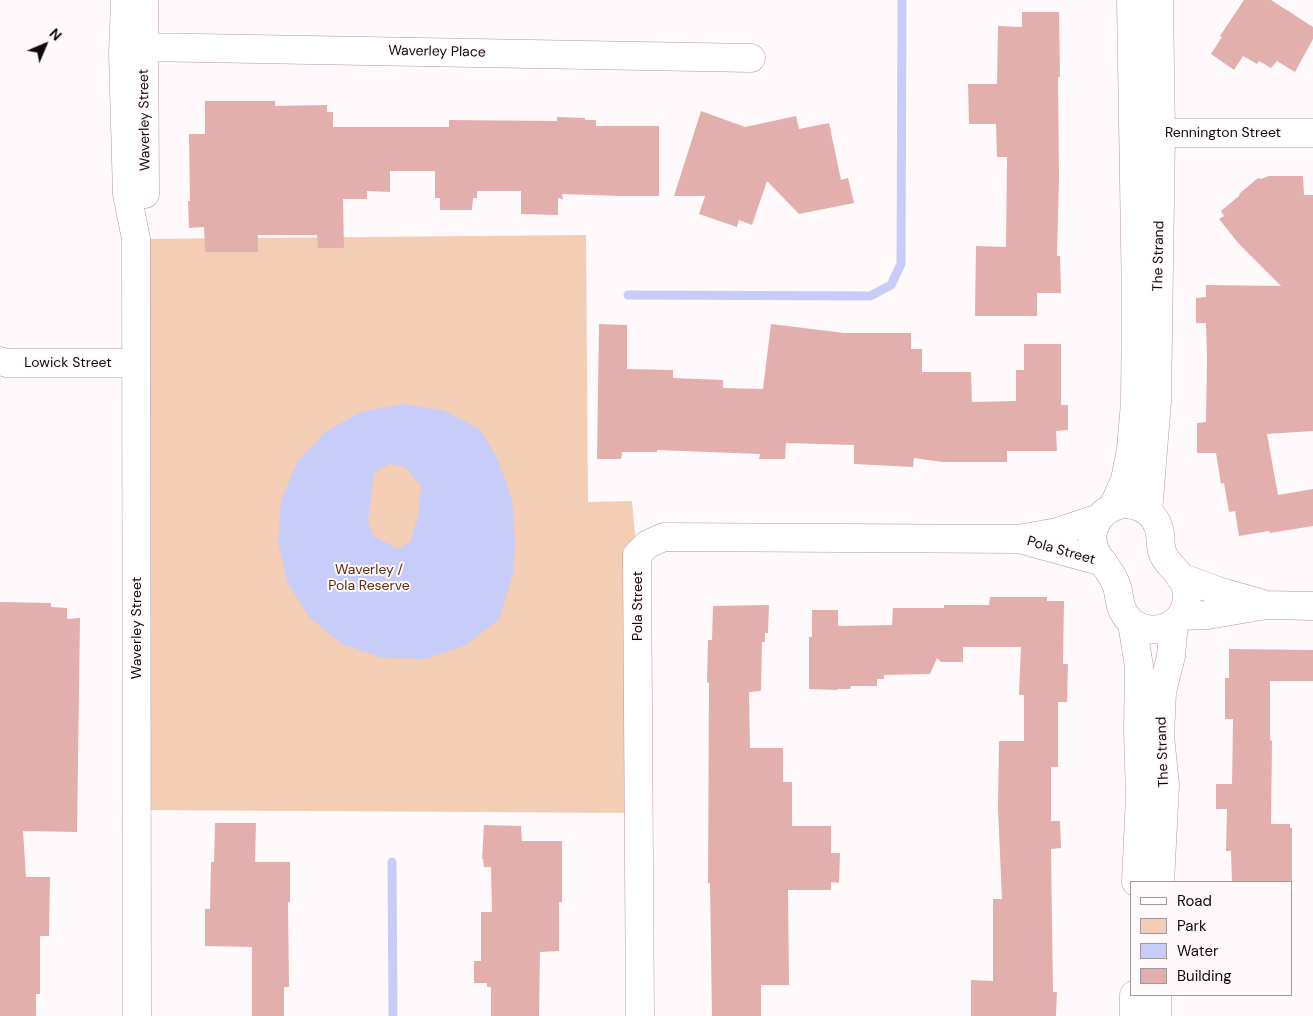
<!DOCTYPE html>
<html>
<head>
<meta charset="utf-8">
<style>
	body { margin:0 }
	#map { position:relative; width:1313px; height:1016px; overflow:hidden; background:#fff9fb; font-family:"DM Sans",sans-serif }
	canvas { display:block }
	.legend { position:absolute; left:1130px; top:881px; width:162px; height:115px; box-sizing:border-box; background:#fff9fb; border:1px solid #a0999c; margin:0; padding:6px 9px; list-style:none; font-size:15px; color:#11080d }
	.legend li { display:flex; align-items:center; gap:10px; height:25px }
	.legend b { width:25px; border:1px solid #a0999c }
	.north { position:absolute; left:20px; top:20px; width:50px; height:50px; -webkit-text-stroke:4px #fff9fb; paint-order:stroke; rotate:45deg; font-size:14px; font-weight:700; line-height:20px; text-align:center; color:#11080d }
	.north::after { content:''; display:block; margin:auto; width:18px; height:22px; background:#11080d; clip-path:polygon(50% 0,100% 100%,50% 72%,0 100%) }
</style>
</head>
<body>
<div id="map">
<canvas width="1313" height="1016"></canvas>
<ul class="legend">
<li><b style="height:6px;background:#fff"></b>Road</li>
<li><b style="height:14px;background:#f4ceb4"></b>Park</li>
<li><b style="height:14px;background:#c8ccf8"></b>Water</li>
<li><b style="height:14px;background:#e2afac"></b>Building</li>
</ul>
<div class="north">N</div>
</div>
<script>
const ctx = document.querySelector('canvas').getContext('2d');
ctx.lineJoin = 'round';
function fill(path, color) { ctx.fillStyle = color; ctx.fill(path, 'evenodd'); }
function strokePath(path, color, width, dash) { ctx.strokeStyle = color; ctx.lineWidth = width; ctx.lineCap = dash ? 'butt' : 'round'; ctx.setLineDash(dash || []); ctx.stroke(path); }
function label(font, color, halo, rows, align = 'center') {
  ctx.font = font + ' "DM Sans",sans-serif'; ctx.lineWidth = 4; ctx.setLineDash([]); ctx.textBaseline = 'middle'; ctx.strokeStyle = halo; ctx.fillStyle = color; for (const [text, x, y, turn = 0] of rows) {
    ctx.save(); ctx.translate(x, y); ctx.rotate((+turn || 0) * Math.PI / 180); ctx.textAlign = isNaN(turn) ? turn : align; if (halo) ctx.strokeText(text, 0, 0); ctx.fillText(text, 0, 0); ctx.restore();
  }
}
const green = new Path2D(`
	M586 235 588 502 632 501 637 555 639 813 137 810 136 239Z`);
const water = new Path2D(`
	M402 404 443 410 480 429 497 458 512 499 515 543 513 574 499 619 466 645 425 659 382 658 342 644 310 618 287 582 278 542 281 501 297 462 325 432 361 412ZM389 464 405 467 421 486 419 512 410 542 397 549 373 535 368 520 374 473Z`);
const stream = new Path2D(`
	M628 295 870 296 891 285 901 264 902 0
	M392 862 393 1016`);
const building = new Path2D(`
	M1244 0H1271L1313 27V39L1295 72 1277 61 1271 68 1259 61 1257 64 1243 56 1234 70 1211 54 1222 37 1220 36Z
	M1022 12H1059L1060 77H1058L1059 178 1057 256H1060L1061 293H1037V316H975L976 246 1006 247 1007 157H997L996 124H969L968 84H997L998 26 1022 27Z
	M205 101H275V106L327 105V112H333V127H449V120L557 121V117L585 118V120H596V126H659V196H621L562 194 563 199 558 198V215L521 214V191H477V198H473L472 210H440V198H435V171H390V192L367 191V199H343L344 248H318L317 235H258V252H205L204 227 189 228 188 201H190L189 134H205Z
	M701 111 745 127 796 116 799 129 829 123 841 180 848 178 854 203 799 214 767 181 752 225 739 220 737 227 699 214 705 196H674Z
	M1269 176H1303L1304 195H1313V431L1267 434 1278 495 1313 489V526L1270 533 1269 531 1239 536 1235 511 1229 512 1224 483 1221 484 1216 453H1197V423L1206 422 1207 359 1206 323H1196V298L1206 297V285L1281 286 1239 244 1219 219 1224 216 1221 211 1240 195 1239 194 1258 178 1261 179Z
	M599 324 627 325V369L673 370V378L723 380V388L763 389 771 324 844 333H911V349H922V372H971L972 402 1016 401V370H1024V344H1061V405H1068V430L1056 431 1057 451H1007V462H942L914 458 913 467 854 464V445L786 443 785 459H759L760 454 657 450V452H622L621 459H597Z
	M990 597H1047V601H1064L1063 664H1068L1067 702H1058V767H1051V821H1060L1061 848 1051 849 1053 992H1057L1056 1016H971V980L993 981V899H1002L998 808 999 741H1024V695H1019L1021 647H963V662H941L937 658 930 674 884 675V679H877V686H851L850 689H838V690L809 689V637H812V610H838V626L892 625 893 608H944V605H989Z
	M0 602 51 603V607L67 608V619L80 618 77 832 23 831 26 877H50L49 936H40V994H36V1016H0Z
	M769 605 768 633H765V642H762L761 691 749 692 750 748H783V782H792V826H831V853H840L839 883 831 882V890H788L789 985H761V1016H712L710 883H708L709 683 707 682 708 640H712L713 606Z
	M1229 649 1313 650V681H1270V740L1272 741 1271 824H1290V828H1292V882H1232L1231 851H1226L1227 809H1216V784H1232L1233 719H1225V678H1229Z
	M215 823H256L255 862H290V902H288L289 987H284V1016H252V947L205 946V909H210L211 862H214Z
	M484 825 521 826 522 841H562V902H559V951L540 952 539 1016H491V987H487V983H474V961H481V912H492L491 867H484L483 859H482Z`);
const minor = new Path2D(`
	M125 0 123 53 127 194 136 239 137 1016
	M144 0 145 194
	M124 44 144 47 751 58
	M1142 133H1313
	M0 361 7 363H136
	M1122 504C1142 504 1157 514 1160 534 1161 542 1160 549 1164 556 1168 564 1176 570 1181 577 1189 589 1189 605 1180 617 1165 636 1133 633 1123 611 1118 602 1120 591 1115 582 1111 572 1104 565 1098 556 1084 533 1098 510 1122 504Z
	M1113 507 1125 480 1131 449 1135 403 1136 301 1131 0
	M1148 512 1157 401 1161 134 1159 0
	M1023 540 1103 562
	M1180 577 1221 592 1260 603
	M1181 616 1208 615 1266 605 1313 606
	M1132 623 1139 666 1138 729 1140 796 1136 882
	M1160 882 1165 785 1160 736 1162 692 1171 656 1174 622
	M640 1016 637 555 648 544 664 537 1019 539 1057 532 1099 518
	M1134 1016V995
	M1157 1016V995`);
const streetNames = [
	["Waverley Place",437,52,1],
	["Waverley Street",145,120,-91],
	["Rennington Street",1223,133],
	["The Strand",1159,256,-89],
	["Lowick Street",68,363],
	["Pola Street",1061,551,16],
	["Pola Street",638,606,-90],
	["Waverley Street",137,628,-90],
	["The Strand",1163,752,-92]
];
const parkNames = [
	["Waverley /",369,570],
	["Pola Reserve",369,586]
];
fill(green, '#f4ceb4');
fill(water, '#c8ccf8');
strokePath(stream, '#c8ccf8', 9);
fill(building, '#e2afac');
strokePath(minor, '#b397a4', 29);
strokePath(minor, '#fff', 28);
label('14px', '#11080d', '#fff9fb', streetNames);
label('14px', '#583011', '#fff9fb', parkNames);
</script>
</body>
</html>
